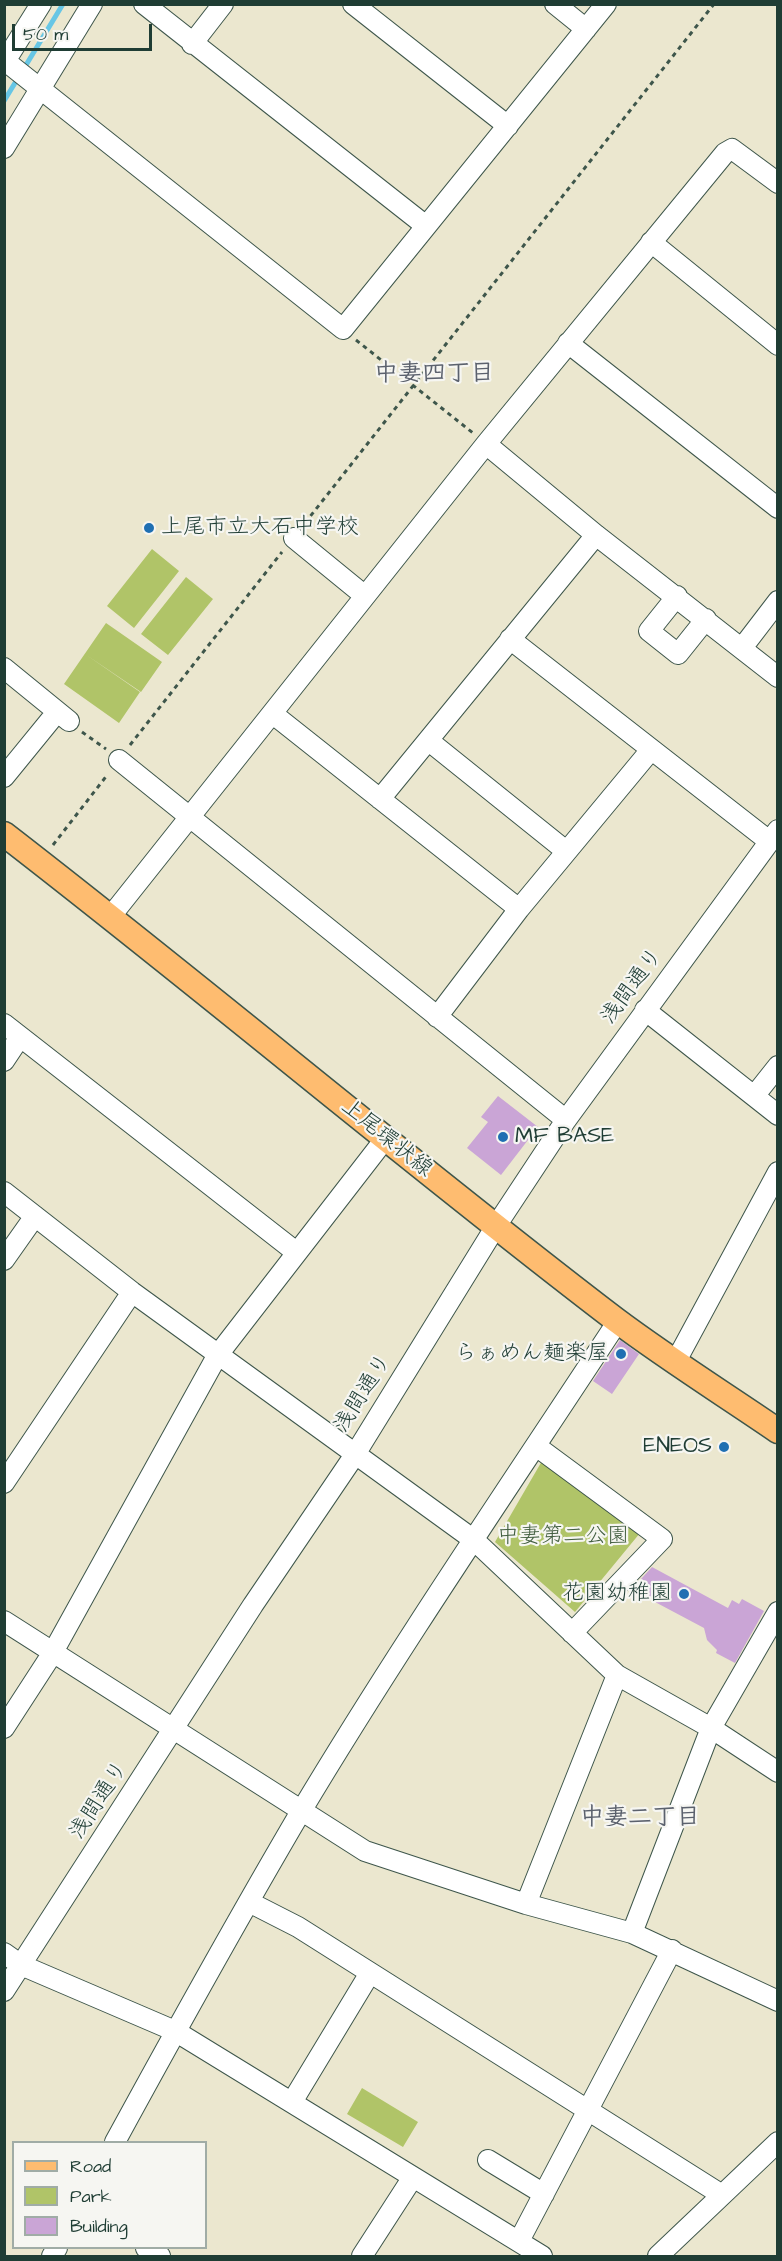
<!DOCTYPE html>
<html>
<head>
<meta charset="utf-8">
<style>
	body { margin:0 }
	#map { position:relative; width:782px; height:2261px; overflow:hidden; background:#ebe7cf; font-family:"Architects Daughter",sans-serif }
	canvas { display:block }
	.frame { position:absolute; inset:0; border:6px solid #1f3d34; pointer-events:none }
	.legend { position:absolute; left:12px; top:2141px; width:195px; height:108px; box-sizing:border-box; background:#f6f6f2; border:2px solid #a0aca6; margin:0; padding:8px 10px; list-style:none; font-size:18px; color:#1f3d34 }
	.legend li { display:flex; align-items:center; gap:12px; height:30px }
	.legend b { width:30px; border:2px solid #a0aca6 }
	.scale { position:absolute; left:12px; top:24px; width:140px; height:27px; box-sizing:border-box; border:3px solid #1f3d34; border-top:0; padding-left:8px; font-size:18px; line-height:21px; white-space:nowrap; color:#1f3d34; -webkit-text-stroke:4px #f6f6f2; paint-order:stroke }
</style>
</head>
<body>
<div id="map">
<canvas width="782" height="2261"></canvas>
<div class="frame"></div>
<ul class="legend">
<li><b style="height:8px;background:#febc70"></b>Road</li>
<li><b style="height:16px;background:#b0c468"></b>Park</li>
<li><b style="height:16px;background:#caa5d6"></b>Building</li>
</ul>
<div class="scale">50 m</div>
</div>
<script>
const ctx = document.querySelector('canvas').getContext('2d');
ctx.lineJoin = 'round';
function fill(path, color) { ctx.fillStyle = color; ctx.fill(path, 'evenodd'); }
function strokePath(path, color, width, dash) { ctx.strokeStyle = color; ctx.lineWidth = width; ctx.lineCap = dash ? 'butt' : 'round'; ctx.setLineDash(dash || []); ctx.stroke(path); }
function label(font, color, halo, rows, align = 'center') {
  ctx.font = font + ' "Architects Daughter","Klee One",sans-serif'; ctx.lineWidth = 4.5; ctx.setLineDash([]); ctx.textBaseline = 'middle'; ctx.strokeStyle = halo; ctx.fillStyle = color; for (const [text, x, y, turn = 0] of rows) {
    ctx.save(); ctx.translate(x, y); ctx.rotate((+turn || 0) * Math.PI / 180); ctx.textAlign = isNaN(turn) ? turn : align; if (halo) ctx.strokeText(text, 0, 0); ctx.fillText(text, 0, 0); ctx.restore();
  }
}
const green = new Path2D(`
	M152 549 179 571 134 628 107 606Z
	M186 577 213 599 168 655 141 634Z
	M106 623 162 662 141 692 85 654 140 692 119 723 64 684Z
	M542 1461 640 1533 575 1612 495 1542Z
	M362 2088 418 2122 403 2147 347 2114Z`);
const stream = new Path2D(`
	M23 70 63 4
	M4 101 18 78`);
const building = new Path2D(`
	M498 1096 538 1127 501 1175 467 1148 488 1122 481 1117Z
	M620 1340 639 1354 612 1394 593 1381Z
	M652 1567 728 1608 732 1600 739 1604 742 1599 764 1611 735 1663 716 1653 717 1650 707 1640 704 1628 640 1594 647 1582 641 1579Z`);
const path = new Path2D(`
	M356 340 473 433
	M305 523 714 4
	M82 732 106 749
	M130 745 282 552
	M53 845 108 774`);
const minor = new Path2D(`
	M144 4 426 226
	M353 4 508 126
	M555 4 586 29
	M192 44 223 4
	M4 60 343 329 606 4
	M4 63 41 4
	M4 148 92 4
	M651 242 778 345
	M568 343 778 508
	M486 444 596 535 778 677
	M294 538 365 596
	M677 596 649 631 678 654 706 619
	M510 639 769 841
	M742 648 778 601
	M4 668 69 721
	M273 714 519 909
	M429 741 566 851
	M119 760 566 1120
	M4 777 57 712
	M380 799 596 535
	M111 916 486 444 725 153 732 149 778 183
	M645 1010 778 1115
	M437 1017 519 909 650 751
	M4 1024 296 1252
	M4 1061 20 1037
	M755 1095 778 1066
	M4 1192 132 1292 474 1540 617 1675 711 1728 778 1772
	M4 1260 35 1216
	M676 1361 778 1172
	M536 1446 662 1539 572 1633
	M4 1483 132 1292
	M4 1621 365 1851 526 1904 632 1933 778 2001
	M4 1728 52 1654 217 1356 385 1139
	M249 1902 298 1927 722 2195
	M526 1904 617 1675
	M632 1933 711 1728 778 1612
	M4 1953 21 1965 175 2031 542 2256
	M4 1991 253 1605 354 1456 496 1226 566 1120 778 830
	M292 2102 370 1973
	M115 2142C175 2032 236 1922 300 1813 400 1646 511 1484 618 1321
	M488 2160 544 2194
	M519 2241 672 1950
	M146 2248 160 2256
	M52 2256 57 2248
	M362 2256 413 2177
	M658 2256 778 2142`);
const major = new Path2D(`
	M4 834C210 993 409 1162 616 1320 668 1359 724 1394 778 1431`);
const markers = [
	[149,528,6,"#1f6fb2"],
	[503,1137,6,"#1f6fb2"],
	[621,1354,6,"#1f6fb2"],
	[724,1447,6,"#1f6fb2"],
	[684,1594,6,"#1f6fb2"]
];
const poiNames = [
	["上尾市立大石中学校",161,528,"left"],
	["MF BASE",515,1137,"left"],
	["らぁめん麺楽屋",609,1354],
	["ENEOS",712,1447],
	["花園幼稚園",672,1594]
];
const streetNames = [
	["浅間通り",633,987,-54],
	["上尾環状線",386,1139,39],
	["浅間通り",364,1394,-58],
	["浅間通り",100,1801,-57]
];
const parkNames = [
	["中妻第二公園",563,1537]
];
const neighbourhoodNames = [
	["中妻四丁目",434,375],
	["中妻二丁目",640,1819]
];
fill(green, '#b0c468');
strokePath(stream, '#67c6e5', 5);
fill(building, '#caa5d6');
strokePath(minor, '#3e564b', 22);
strokePath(major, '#3e564b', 27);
strokePath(path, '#3e564b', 3, [4.5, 4.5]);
strokePath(minor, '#fff', 20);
strokePath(major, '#febc70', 24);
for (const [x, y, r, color] of markers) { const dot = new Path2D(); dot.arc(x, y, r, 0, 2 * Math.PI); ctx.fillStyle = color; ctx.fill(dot); strokePath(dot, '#f6f6f2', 2); }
label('22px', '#1f3d34', '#f6f6f2', poiNames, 'right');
label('22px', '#1f3d34', '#f6f6f2', streetNames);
label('22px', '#435f41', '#f6f6f2', parkNames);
label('bold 24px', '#5b616d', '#f6f6f2', neighbourhoodNames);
</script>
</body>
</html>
